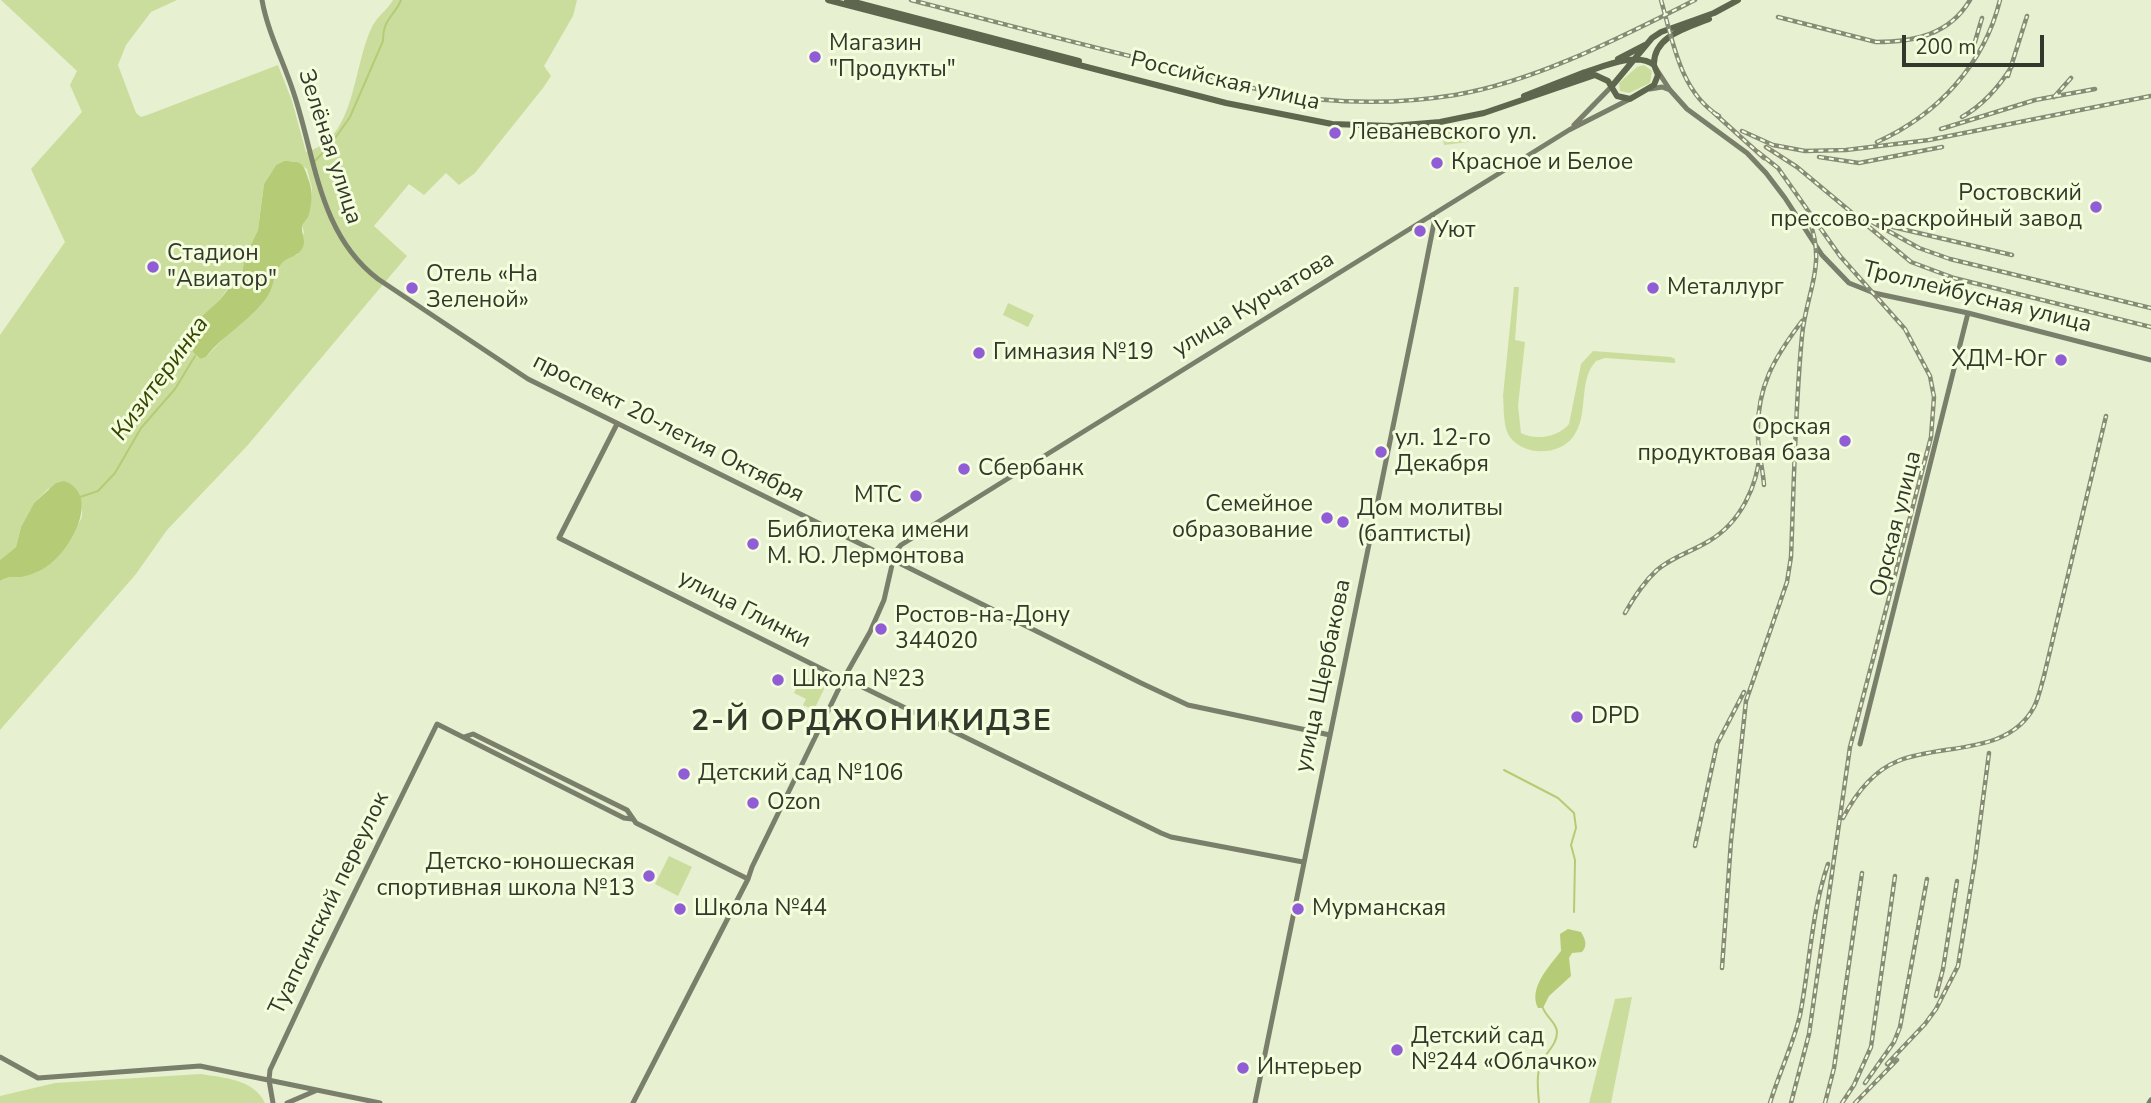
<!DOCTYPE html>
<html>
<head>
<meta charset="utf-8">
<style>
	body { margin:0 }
	#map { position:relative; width:2151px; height:1103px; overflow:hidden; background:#e7f0d0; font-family:"Nunito Sans",sans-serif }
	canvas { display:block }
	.scale { position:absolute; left:1902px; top:35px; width:142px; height:32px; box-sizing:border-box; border:4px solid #34372b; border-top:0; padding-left:9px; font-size:21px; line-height:24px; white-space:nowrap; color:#34372b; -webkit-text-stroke:5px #f4fedd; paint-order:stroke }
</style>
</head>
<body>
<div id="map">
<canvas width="2151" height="1103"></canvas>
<div class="scale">200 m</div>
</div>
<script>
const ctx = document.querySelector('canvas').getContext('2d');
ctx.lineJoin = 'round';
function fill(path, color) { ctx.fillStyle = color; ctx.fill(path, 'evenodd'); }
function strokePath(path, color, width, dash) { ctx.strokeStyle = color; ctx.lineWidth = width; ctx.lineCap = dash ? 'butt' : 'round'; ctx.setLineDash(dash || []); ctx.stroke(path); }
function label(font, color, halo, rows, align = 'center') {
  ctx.font = font + ' "Nunito Sans",sans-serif'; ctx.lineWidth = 6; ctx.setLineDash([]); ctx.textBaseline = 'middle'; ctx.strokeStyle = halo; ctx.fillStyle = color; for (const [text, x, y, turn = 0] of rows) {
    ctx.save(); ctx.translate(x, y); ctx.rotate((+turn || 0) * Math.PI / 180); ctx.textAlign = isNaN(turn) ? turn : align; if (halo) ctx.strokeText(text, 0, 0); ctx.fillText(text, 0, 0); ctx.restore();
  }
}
const green = new Path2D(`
	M1 0H177L151 12 126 45 118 65 136 113 141 117 150 114 278 65 292 101 306 152C357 139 352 65 373 25 378 16 388 9 393 0H577L573 16 544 66 551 76 543 88 475 173 459 185 446 173 424 195 409 184 374 226 407 256 247 446 167 530 136 574 0 730V581C14 573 19 580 31 574 55 564 63 551 75 529 79 522 83 519 82 510 82 500 76 493 72 485L48 489 34 503 21 527 16 547 0 560V335L65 242 31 169 82 112 70 85 77 71ZM284 161H294L307 169 312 188 310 207 302 226 304 232 298 254 285 259 274 274 270 290 206 357 201 359 196 356C205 334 219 287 241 278L245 257 258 230 264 184 276 165Z
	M1644 65 1652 71 1650 83 1629 93 1620 91 1619 83 1637 67Z
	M1474 128 1476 141 1444 145 1442 132Z
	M1514 287H1519L1515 340 1525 342 1518 406 1521 433C1535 441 1559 437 1569 424L1581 364 1593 351 1671 357 1675 359V363L1605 358 1596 361C1577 382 1590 414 1573 437 1558 457 1520 456 1508 434 1503 423 1504 408 1503 396Z
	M1008 303 1034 315 1028 327 1003 315Z
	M802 676 825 687 814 710 803 705 806 699 794 693Z
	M669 856 692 867 678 896 655 884Z
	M1632 997 1611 1103H1589L1615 999Z
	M201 1074C224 1078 254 1079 265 1103H0V1096L55 1083Z`);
const water = new Path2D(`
	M284 161C304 161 303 164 309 181 313 191 312 206 308 217 306 220 303 223 302 226 301 233 306 240 303 247 299 257 288 256 282 263 273 274 274 287 267 297 251 320 223 335 206 357L201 359C188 351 190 340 190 327L219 301 236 279 241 278 245 257 258 230 264 184 276 165Z
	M64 481C103 495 69 553 46 567 41 570 33 574 26 576 15 579 12 574 0 581V560L16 547 21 527 34 503 56 483Z
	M1568 929 1581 932C1585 939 1588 945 1582 952L1572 953 1569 958 1571 976 1549 996 1543 1008H1538C1528 988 1549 967 1561 951L1560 934Z`);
const stream = new Path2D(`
	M314 162 331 144 350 117 383 41C383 18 394 17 401 0
	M77 498 98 491 115 473 141 428 175 389 195 356
	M1504 770 1558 798 1574 813 1576 828 1571 845 1575 860 1574 912
	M1539 1103C1538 1090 1536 1075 1541 1063 1546 1052 1557 1045 1557 1032 1557 1023 1546 1017 1543 1008`);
const secondary = new Path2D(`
	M262 0C268 34 285 64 295 97 316 162 320 235 378 279L528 379 1141 683 1188 705 1330 735
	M1657 70 1670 90 1687 109 1747 153 1766 173 1785 198 1822 255 1849 283 1874 293 1968 313 2151 360
	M1650 89 1662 87 1670 90
	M1574 125 1612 86
	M617 424 559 538 836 676 844 678 1161 833 1171 837 1303 862
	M464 737 473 734 627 810 636 823 748 879
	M1860 744 1968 313
	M0 1057 38 1078 200 1066 380 1103
	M273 1103 269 1080 270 1070 320 963 437 724 624 818 632 819
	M287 1103 315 1091
	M633 1103 748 879 752 867 844 678 870 632 884 600 895 552 901 545 1569 130 1630 99
	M1255 1103 1418 304 1434 223 1432 215
	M2149 1103 2151 1100`);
const primary = new Path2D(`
	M828 0 1226 103 1332 124 1392 126 1440 122 1484 113 1595 75 1608 81 1617 96 1630 99 1654 85 1658 75 1654 65C1637 51 1602 67 1583 73
	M847 0 1079 61
	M1618 59 1645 45
	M1654 65C1653 36 1687 28 1709 19
	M1612 86 1652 38 1661 32 1714 13 1738 0
	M1524 96 1585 72`);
const rail = new Path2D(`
	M911 0C996 22 1082 45 1167 65 1202 73 1236 85 1270 92 1331 104 1393 105 1455 95 1537 81 1621 37 1695 0
	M1661 0C1673 41 1680 92 1719 116
	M1778 17 1876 42C1914 42 1949 35 1970 0
	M1972 52 1982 18
	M2008 76 2027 16
	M2054 97 2071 78
	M1713 112 1764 158
	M1962 117C1983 105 1999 87 2012 66
	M1941 129 2035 100 2095 89
	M1742 131 1773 145 1805 151 1846 150 1929 140 2151 96
	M1877 142C1937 115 1984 65 2000 0
	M1766 147 1797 167 1911 262 1954 278 2151 327
	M1758 152 1778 168 1840 256 1905 329 1930 376 1934 397 1931 437 1850 747 1809 1034 1791 1103
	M1819 157 1859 163 1942 147
	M1872 222 1919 248 1950 259 2151 308
	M1893 227 2012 255
	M1764 485C1763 469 1758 452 1758 436 1756 388 1774 358 1802 321
	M1625 613C1634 597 1644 582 1657 570 1672 557 1693 551 1709 541 1740 523 1758 486 1760 450
	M1843 818C1855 795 1873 771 1898 761 1942 743 2008 756 2034 707 2039 697 2041 686 2044 676L2106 416
	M1695 846 1717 744 1744 692
	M1722 968 1731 841 1746 701 1787 582 1791 557C1794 484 1795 409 1802 336 1806 293 1827 265 1809 220
	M1936 996 1943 969 1957 881
	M1887 1064 1925 1024 1936 1009 1958 966 1975 861 1989 753
	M1865 1083 1894 1042 1900 1027 1927 879
	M1770 1103C1779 1073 1793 1045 1800 1015 1810 965 1811 913 1828 864
	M1825 1103 1834 1068 1862 873
	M1842 1103 1854 1085 1871 1047 1895 876
	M1855 1103 1897 1060`);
const markers = [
	[815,57,7,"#915dd6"],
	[1335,133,7,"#915dd6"],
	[1437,163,7,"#915dd6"],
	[2096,207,7,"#915dd6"],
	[1420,231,7,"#915dd6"],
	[153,267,7,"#915dd6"],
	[412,288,7,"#915dd6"],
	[1653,288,7,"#915dd6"],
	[979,353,7,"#915dd6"],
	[2061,360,7,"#915dd6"],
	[1845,441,7,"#915dd6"],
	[1381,452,7,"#915dd6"],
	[964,469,7,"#915dd6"],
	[916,496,7,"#915dd6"],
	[1327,518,7,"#915dd6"],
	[1343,522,7,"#915dd6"],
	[753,544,7,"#915dd6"],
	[881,629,7,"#915dd6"],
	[778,680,7,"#915dd6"],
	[1577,717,7,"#915dd6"],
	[684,774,7,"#915dd6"],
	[753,803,7,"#915dd6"],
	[649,876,7,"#915dd6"],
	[680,909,7,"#915dd6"],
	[1298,909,7,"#915dd6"],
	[1397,1050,7,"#915dd6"],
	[1243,1068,7,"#915dd6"]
];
const poiNames = [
	["Магазин",829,44],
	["\"Продукты\"",829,70],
	["Леваневского ул.",1349,133],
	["Красное и Белое",1451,163],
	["Ростовский",2082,194,"right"],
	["прессово-раскройный завод",2082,220,"right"],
	["Уют",1434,231],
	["Стадион",167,254],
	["\"Авиатор\"",167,280],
	["Отель «На",426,275],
	["Зеленой»",426,301],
	["Металлург",1667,288],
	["Гимназия №19",993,353],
	["ХДМ-Юг",2047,360,"right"],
	["Орская",1831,428,"right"],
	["продуктовая база",1831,454,"right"],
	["ул. 12-го",1395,439],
	["Декабря",1395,465],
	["Сбербанк",978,469],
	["МТС",902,496,"right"],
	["Семейное",1313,505,"right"],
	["образование",1313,531,"right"],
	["Дом молитвы",1357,509],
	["(баптисты)",1357,535],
	["Библиотека имени",767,531],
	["М. Ю. Лермонтова",767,557],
	["Ростов-на-Дону",895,616],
	["344020",895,642],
	["Школа №23",792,680],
	["DPD",1591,717],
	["Детский сад №106",698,774],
	["Ozon",767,803],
	["Детско-юношеская",635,863,"right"],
	["спортивная школа №13",635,889,"right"],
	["Школа №44",694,909],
	["Мурманская",1312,909],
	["Детский сад",1411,1037],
	["№244 «Облачко»",1411,1063],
	["Интерьер",1257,1068]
];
const streetNames = [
	["Российская улица",1225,82,13],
	["Зелёная улица",329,147,72],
	["Троллейбусная улица",1977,298,14],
	["улица Курчатова",1254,305,-31],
	["проспект 20-летия Октября",668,429,27],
	["Орская улица",1897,524,-76],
	["улица Глинки",744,610,27],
	["улица Щербакова",1324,676,-78],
	["Туапсинский переулок",330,904,-64]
];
const waterNames = [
	["Кизитеринка",161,379,-54]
];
const districtNames = [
	["2-Й ОРДЖОНИКИДЗЕ",872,723]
];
fill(green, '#cbdd9d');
fill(water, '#b6cb76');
strokePath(stream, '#b6cb76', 2);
strokePath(secondary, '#797f6b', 5);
strokePath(primary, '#5f664e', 6);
strokePath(rail, '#868b76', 4.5);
strokePath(rail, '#f4fedd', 2, [5]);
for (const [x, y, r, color] of markers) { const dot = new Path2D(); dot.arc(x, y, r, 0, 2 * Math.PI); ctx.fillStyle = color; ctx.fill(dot); strokePath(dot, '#f4fedd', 2.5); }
label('23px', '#34372b', '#f4fedd', poiNames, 'left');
label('23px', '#34372b', '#f4fedd', streetNames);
label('italic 24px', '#384401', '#f4fedd', waterNames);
ctx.letterSpacing = '2px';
label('bold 30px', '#34372b', '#f4fedd', districtNames);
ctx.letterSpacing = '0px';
</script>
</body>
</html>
